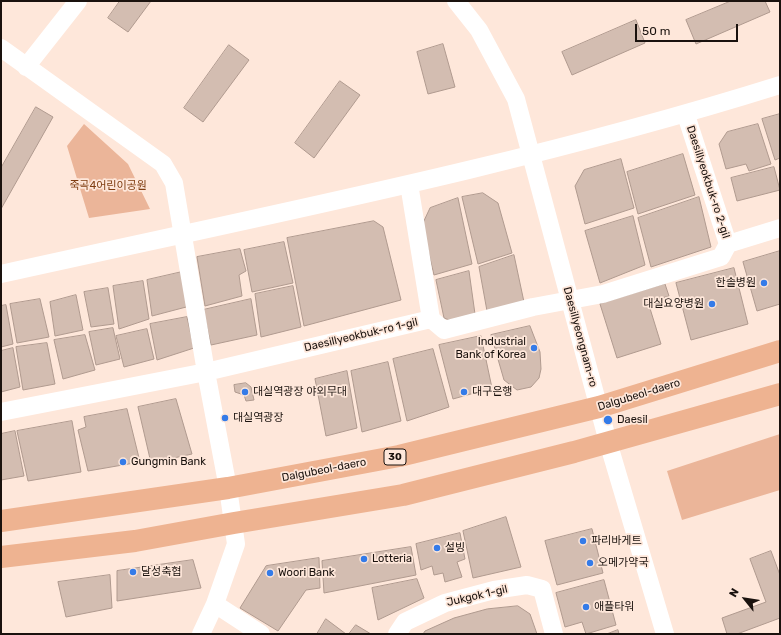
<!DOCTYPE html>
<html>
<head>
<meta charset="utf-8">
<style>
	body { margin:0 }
	#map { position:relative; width:781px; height:635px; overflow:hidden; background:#fee7da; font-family:Rubik,sans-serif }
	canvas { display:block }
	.frame { position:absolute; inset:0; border:2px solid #1a120e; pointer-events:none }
	.north { position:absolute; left:725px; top:579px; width:40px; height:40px; -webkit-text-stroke:3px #fee7da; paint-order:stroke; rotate:300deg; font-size:11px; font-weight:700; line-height:16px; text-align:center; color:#1a120e }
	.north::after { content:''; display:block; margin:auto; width:14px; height:18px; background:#1a120e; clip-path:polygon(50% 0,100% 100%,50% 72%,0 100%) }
	.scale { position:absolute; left:635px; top:24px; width:103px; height:18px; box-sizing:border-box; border:2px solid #1a120e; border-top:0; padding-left:5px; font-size:12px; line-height:14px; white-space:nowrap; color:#1a120e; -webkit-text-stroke:3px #fee7da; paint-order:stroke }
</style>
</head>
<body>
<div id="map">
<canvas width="781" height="635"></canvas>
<div class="frame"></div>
<div class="north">N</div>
<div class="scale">50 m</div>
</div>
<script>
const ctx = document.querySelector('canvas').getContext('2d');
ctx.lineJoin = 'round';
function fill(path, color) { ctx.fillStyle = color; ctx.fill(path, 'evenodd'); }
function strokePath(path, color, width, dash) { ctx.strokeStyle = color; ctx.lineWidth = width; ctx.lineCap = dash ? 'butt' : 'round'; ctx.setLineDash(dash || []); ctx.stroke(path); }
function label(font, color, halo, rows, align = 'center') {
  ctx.font = font + ' Rubik,"Noto Sans KR",sans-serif'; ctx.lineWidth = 3.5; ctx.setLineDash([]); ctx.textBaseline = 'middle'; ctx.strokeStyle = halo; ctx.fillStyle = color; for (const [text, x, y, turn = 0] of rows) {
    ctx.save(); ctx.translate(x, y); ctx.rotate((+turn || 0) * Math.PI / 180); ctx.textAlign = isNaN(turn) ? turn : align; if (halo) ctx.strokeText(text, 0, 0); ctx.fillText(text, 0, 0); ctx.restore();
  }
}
const green = new Path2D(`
	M84 124 128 164 150 209 89 218 67 146Z
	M780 434V490L682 520 667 471Z`);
const building = new Path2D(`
	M120 1H151L128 32 108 18Z
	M731 1H765L770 12 696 44 686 20Z
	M636 20 645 43 572 75 562 52Z
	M443 44 455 87 428 94 417 52Z
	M229 45 249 60 203 122 184 108Z
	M340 81 360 95 314 158 295 143Z
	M36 107 53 117 1 209V168Z
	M780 114V158L775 160 762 119Z
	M758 124 771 164 749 171 746 164 726 169 719 144 727 132Z
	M683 154 695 195 638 214 627 172Z
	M621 159 634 208 585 224 575 186 584 170Z
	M774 167 780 190 737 201 731 178Z
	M483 193 498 203 512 253 478 264 462 197Z
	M699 197 711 247 651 267 638 218Z
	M458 198 472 264 434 275 422 225 430 208Z
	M633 216 645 265 600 283 585 231Z
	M374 221 383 227 401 300 304 326 287 238Z
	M284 242 293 283 252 292 244 250Z
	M240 249 246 271 239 275 242 296 205 306 197 257Z
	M780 251V304L757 311 743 262Z
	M514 255 524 302 487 311 479 267Z
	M734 268 748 324 691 340 676 283Z
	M469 271 475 314 452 321 444 318 436 280Z
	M182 272 190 306 152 316 147 280Z
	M143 281 149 319 119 329 113 286Z
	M665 284 669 296 648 302 661 344 617 358 600 304Z
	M293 286 301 327 261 337 255 294Z
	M108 288 114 324 91 327 84 292Z
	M76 295 83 330 55 336 50 302Z
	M40 299 49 337 17 343 10 304Z
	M251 299 257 335 211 345 203 310Z
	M6 305 13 344 1 347V306Z
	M187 317 194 348 157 360 150 324Z
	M530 326 540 352 541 369 539 378 531 387 517 390 504 380 491 335Z
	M113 328 120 359 96 365 89 332Z
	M147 329 154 359 124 367 116 336Z
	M85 335 95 370 63 379 54 340Z
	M481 336 492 388 453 399 439 345Z
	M47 343 55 384 23 390 16 347Z
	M13 348 20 387 1 392V351Z
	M433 349 449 407 407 421 393 359Z
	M388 362 401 421 362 432 351 371Z
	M347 371 357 428 326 436 315 379Z
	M246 383 251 387 254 400 246 401 244 395 235 392 234 385Z
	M176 399 192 454 151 463 138 407Z
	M127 409 140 462 88 471 78 430 86 427 84 417Z
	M72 421 81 472 28 481 17 431Z
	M15 431 24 476 1 480V434Z
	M506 517 521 567 473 578 463 531Z
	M592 529 603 573 557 585 545 541Z
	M460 533 465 559 457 562 462 577 445 582 443 573 434 575 432 566 421 570 416 544Z
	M411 547 416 575 324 593 322 561Z
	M771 551 780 575V618L737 634H727L722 618 766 602 750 559Z
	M319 558 320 588 306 590 278 631 240 608 266 566Z
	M193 560 201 588 117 601V571Z
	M110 575 112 608 66 617 58 582Z
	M417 579 424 598 378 620 372 588Z
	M604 580 616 625 586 634 582 622 565 627 556 593Z
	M518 606 530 614 537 634H423L425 631 454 618 487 609Z
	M326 619 346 634H317Z
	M356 625 371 634H349Z
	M618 630 619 634H607Z`);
const minor = new Path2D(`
	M456 1 479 30 516 99 608 442 665 634
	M1 48 163 164 174 183 206 372 228 488 236 544 215 604 201 634
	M26 67 78 1
	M686 115 728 244 780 228
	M409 184 431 319
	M1 274C262 216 525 165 780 85
	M431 319 444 330 533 307 603 294 721 257 728 244
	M1 412 206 372 431 319
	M215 604 261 634
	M397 634 405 622 445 603 494 590 527 585 542 589 554 634`);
const major = new Path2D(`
	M1 521 228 488 399 456 599 407 780 351
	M1 557 135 541 234 523 403 495 574 452 780 394`);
const markers = [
	[764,283,4,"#347be8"],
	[712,304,4,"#347be8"],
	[534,348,4,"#347be8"],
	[245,392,4,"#347be8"],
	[464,392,4,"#347be8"],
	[225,418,4,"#347be8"],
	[608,420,5,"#347be8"],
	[123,462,4,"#347be8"],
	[583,541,4,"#347be8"],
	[437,548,4,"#347be8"],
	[364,559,4,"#347be8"],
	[590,563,4,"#347be8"],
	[133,572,4,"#347be8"],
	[270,573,4,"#347be8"],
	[586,607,4,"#347be8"]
];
const shields = [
	[395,457,22]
];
const shieldNames = [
	["30",395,457]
];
const streetNames = [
	["Daesillyeokbuk-ro 2-gil",708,182,72],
	["Daesillyeokbuk-ro 1-gil",361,335,-13],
	["Daesillyeongnam-ro",580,337,75],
	["Dalgubeol-daero",639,395,-17],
	["Dalgubeol-daero",324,470,-11],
	["Jukgok 1-gil",477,596,-13]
];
const parkNames = [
	["죽곡4어린이공원",108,186]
];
const poiNames = [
	["한솔병원",756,283,"right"],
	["대실요양병원",704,304,"right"],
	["Industrial",526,342,"right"],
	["Bank of Korea",526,355,"right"],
	["대실역광장 야외무대",253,392],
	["대구은행",472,392],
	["대실역광장",233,418],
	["Daesil",617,420],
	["Gungmin Bank",131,462],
	["파리바게트",591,541],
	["설빙",445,548],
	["Lotteria",372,559],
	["오메가약국",598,563],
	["달성축협",141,572],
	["Woori Bank",278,573],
	["애플타워",594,607]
];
fill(green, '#ebb599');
fill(building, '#d3bdb1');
strokePath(building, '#b09a8f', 1);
strokePath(minor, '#fff', 18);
strokePath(major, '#eeb391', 22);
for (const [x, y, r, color] of markers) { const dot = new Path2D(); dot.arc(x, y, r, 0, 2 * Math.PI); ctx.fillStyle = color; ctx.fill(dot); strokePath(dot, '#fee7da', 1.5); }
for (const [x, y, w] of shields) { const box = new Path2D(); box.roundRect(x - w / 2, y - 8, w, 16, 3); ctx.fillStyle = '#fee7da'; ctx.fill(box); strokePath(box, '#1a120e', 1); }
label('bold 10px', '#1a120e', null, shieldNames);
label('11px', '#1a120e', '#fee7da', streetNames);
label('11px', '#7f3d11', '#fee7da', parkNames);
label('11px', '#1a120e', '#fee7da', poiNames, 'left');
</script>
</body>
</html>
